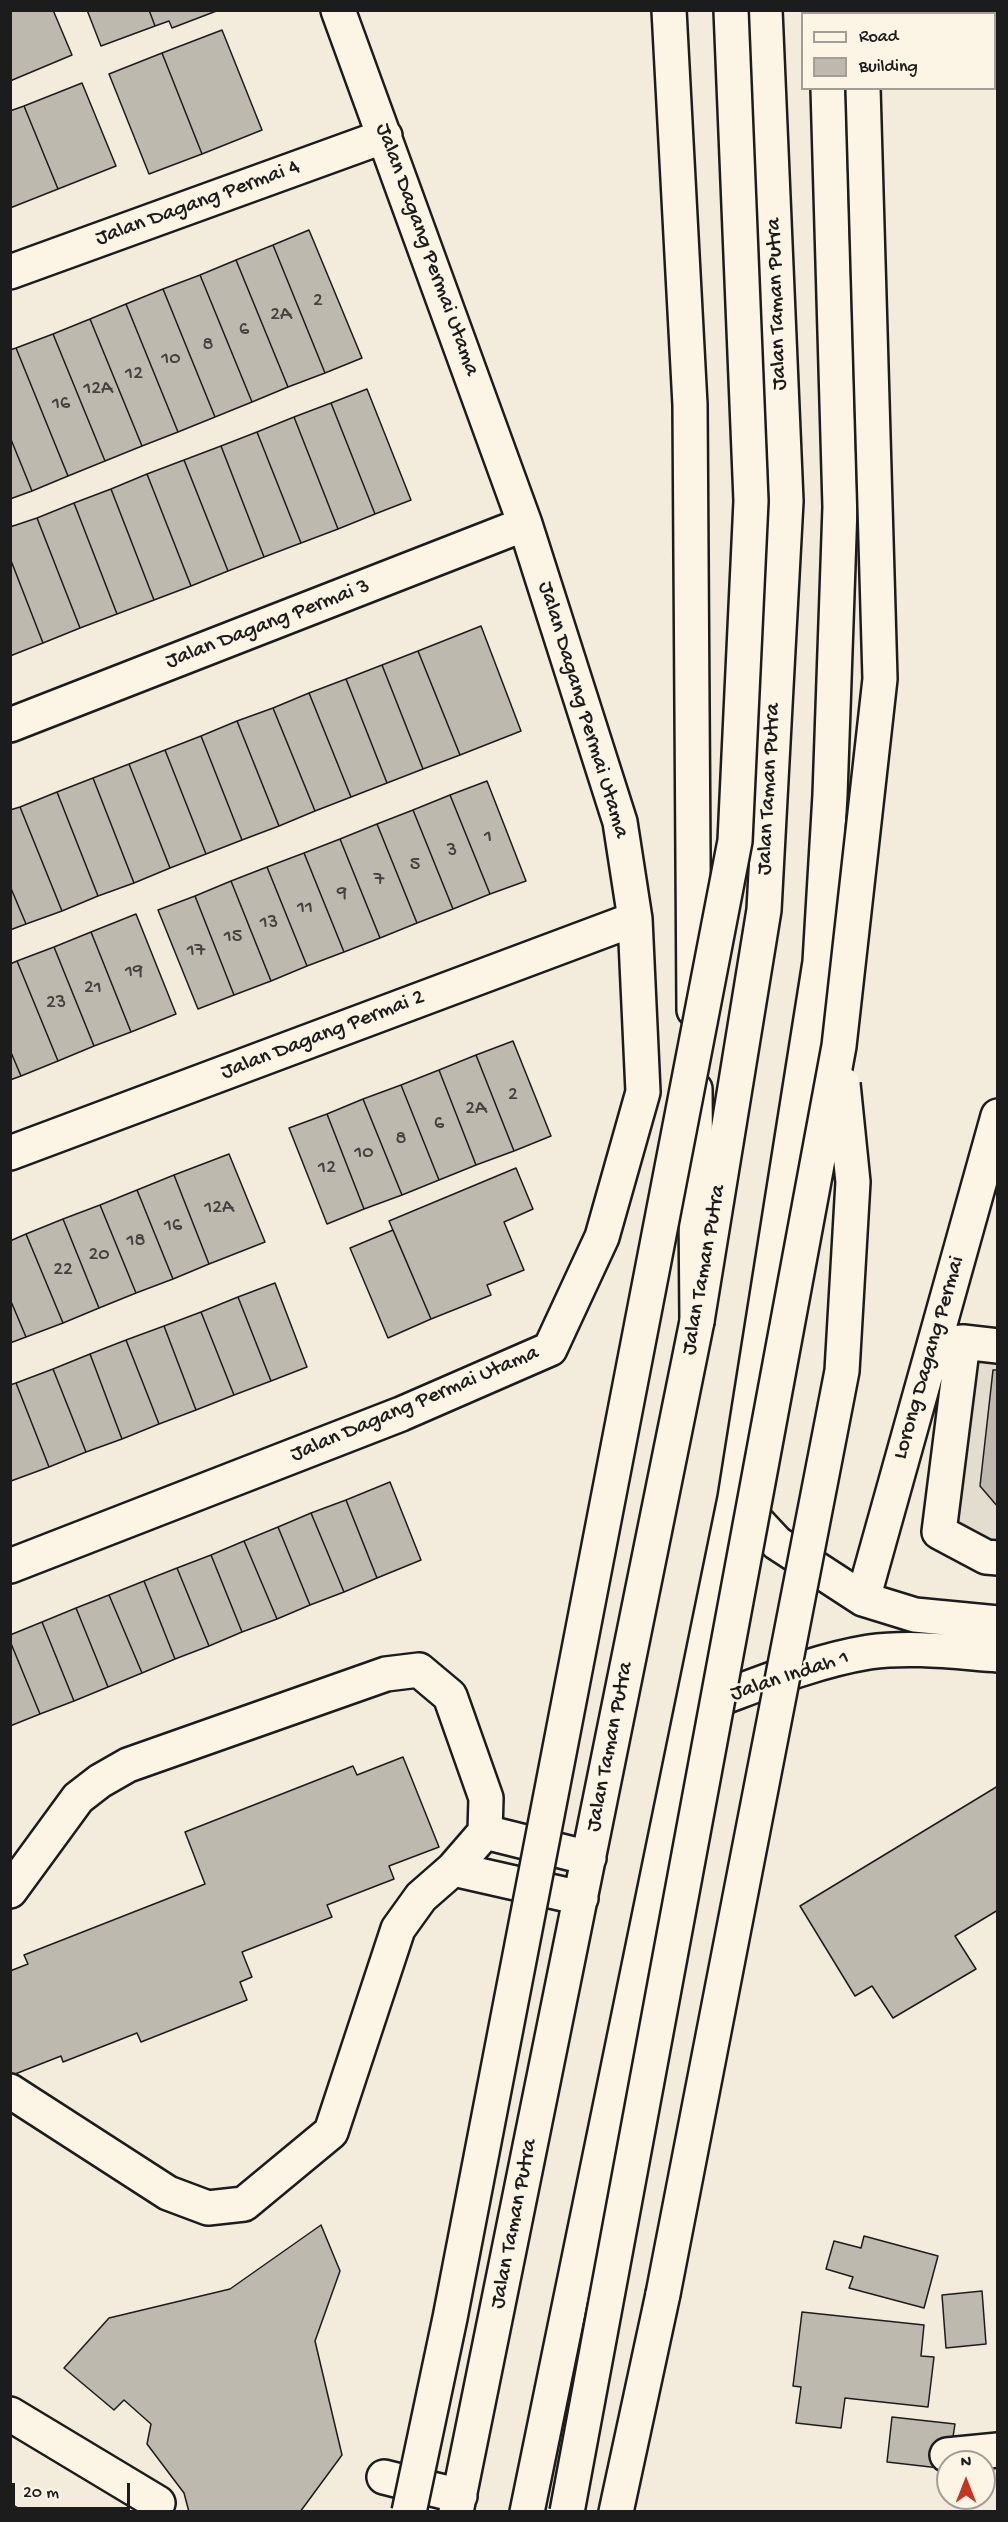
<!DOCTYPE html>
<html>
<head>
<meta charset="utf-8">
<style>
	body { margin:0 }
	#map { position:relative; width:1008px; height:2522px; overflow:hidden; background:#f3ecdd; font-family:"Gochi Hand",sans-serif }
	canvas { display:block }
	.frame { position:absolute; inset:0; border:12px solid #1c1c1c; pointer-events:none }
	.legend { position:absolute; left:801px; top:12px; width:195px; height:78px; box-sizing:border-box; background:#fcf5e5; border:2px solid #a29e95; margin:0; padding:8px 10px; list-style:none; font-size:18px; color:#1c1c1c }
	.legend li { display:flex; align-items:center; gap:12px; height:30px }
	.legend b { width:30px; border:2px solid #a29e95 }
	.north { position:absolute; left:936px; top:2450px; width:60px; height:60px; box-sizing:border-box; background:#fcf5e5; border:2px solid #a29e95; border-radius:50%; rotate:0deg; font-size:16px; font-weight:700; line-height:24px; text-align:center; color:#1c1c1c }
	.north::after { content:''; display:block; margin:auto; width:21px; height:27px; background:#c8321e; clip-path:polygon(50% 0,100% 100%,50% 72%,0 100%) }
	.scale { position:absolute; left:12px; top:2483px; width:118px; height:27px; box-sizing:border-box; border:3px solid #1c1c1c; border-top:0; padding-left:8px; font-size:18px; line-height:21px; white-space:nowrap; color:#1c1c1c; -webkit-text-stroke:4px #fcf5e5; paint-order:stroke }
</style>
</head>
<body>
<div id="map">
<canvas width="1008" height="2522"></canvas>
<div class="frame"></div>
<ul class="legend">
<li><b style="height:8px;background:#fcf5e5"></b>Road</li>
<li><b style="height:16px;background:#beb9ae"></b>Building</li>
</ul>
<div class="north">N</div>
<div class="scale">20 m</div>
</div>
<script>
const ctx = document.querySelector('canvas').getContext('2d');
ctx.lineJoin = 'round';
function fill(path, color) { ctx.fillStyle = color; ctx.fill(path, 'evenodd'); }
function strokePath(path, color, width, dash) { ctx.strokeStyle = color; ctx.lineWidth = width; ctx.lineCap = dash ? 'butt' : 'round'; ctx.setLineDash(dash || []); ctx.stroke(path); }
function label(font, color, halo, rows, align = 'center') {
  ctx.font = font + ' "Gochi Hand",sans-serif'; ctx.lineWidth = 5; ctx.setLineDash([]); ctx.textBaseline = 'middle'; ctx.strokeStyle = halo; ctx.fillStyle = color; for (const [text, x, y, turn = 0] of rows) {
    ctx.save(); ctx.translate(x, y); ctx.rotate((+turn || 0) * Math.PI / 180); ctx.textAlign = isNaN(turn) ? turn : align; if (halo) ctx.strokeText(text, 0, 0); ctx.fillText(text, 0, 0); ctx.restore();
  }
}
const built = new Path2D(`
	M971 1352 997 1355V1546L951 1523Z`);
const building = new Path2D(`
	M10 10H53L72 55 10 81Z
	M87 10H149L155 26 101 46Z
	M149 10H219L172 28 169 21 155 26Z
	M222 30 262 130 202 154 162 53Z
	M162 53 202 154 149 174 109 74Z
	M82 83 116 166 58 189 24 106Z
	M24 106 58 189 10 208V111Z
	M309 230 362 358 325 373 273 245Z
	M273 245 325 373 288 387 236 260Z
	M236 260 288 387 252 402 200 275Z
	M200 275 252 402 215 417 163 289Z
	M163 289 215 417 178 432 126 304Z
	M126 304 178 432 142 446 90 319Z
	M90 319 142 446 105 461 53 334Z
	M53 334 105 461 68 476 16 348Z
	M16 348 68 476 32 491 10 437V350Z
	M367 389 411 500 375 514 331 403Z
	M331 403 375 514 338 529 294 417Z
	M294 417 338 529 301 543 257 432Z
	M257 432 301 543 264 557 221 446Z
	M10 437 32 491 10 499Z
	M221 446 264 557 228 571 184 460Z
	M184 460 228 571 191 586 147 474Z
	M147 474 191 586 154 600 111 489Z
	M111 489 154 600 117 614 74 503Z
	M74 503 117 614 80 628 37 518Z
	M37 518 80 628 43 643 10 558V527Z
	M10 558 43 643 10 656Z
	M481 626 521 731 460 755 418 651Z
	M418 651 460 755 423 769 382 665Z
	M382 665 423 769 387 783 346 679Z
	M346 679 387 783 351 797 309 693Z
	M309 693 351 797 315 811 273 708Z
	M273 708 315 811 279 826 237 721Z
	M237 721 279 826 242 840 201 736Z
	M201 736 242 840 206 854 165 750Z
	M165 750 206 854 170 868 129 764Z
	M129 764 170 868 134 883 93 778Z
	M93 778 134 883 98 896 57 792Z
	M487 781 526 881 490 894 450 795Z
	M57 792 98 896 62 911 20 807Z
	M450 795 490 894 453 909 413 810Z
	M20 807 62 911 26 924 10 886V810Z
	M413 810 453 909 417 923 377 824Z
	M377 824 417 923 380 938 340 839Z
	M340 839 380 938 344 952 304 853Z
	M304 853 344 952 307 966 267 867Z
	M267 867 307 966 271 981 231 881Z
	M231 881 271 981 234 995 195 896Z
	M10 886 26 924 10 930Z
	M195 896 234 995 198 1009 158 910Z
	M136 914 176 1014 131 1032 91 932Z
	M91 932 131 1032 94 1046 54 947Z
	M54 947 94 1046 58 1061 17 961Z
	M17 961 58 1061 21 1076 10 1050V964Z
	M513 1041 551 1136 514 1151 476 1055Z
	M10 1050 21 1076 10 1080Z
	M476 1055 514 1151 476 1165 439 1070Z
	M439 1070 476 1165 439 1180 401 1085Z
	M401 1085 439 1180 402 1195 363 1099Z
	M363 1099 402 1195 364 1209 327 1114Z
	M327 1114 364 1209 327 1224 289 1128Z
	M229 1154 265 1242 209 1264 174 1175Z
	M516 1168 533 1209 504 1222 524 1270 487 1285 491 1295 431 1319 389 1221Z
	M174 1175 209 1264 173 1279 137 1190Z
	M137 1190 173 1279 136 1293 100 1205Z
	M100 1205 136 1293 99 1308 63 1219Z
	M63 1219 99 1308 63 1323 26 1234Z
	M393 1230 431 1319 388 1338 350 1248Z
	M26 1234 63 1323 26 1337 10 1299V1241Z
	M275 1283 307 1367 271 1381 238 1297Z
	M238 1297 271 1381 234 1395 201 1312Z
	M10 1299 26 1337 10 1343Z
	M201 1312 234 1395 196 1410 164 1326Z
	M164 1326 196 1410 159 1424 126 1340Z
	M126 1340 159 1424 122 1439 90 1354Z
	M90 1354 122 1439 86 1452 53 1369Z
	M53 1369 86 1452 49 1467 16 1383Z
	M993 1370H998V1507L980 1486Z
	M16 1383 49 1467 11 1481 10 1385Z
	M390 1482 421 1560 377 1578 346 1500Z
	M346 1500 377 1578 344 1592 311 1513Z
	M311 1513 344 1592 310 1605 278 1527Z
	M278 1527 310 1605 277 1619 244 1541Z
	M244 1541 277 1619 242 1632 211 1555Z
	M211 1555 242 1632 209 1646 177 1568Z
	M177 1568 209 1646 175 1659 144 1581Z
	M144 1581 175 1659 142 1673 109 1595Z
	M109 1595 142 1673 108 1687 76 1608Z
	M76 1608 108 1687 74 1701 42 1622Z
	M42 1622 74 1701 40 1714 10 1641V1635Z
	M10 1641 40 1714 10 1726Z
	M403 1757 439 1847 389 1866 394 1879 327 1905 332 1917 242 1952 252 1977 240 1982 247 2000 141 2042 137 2033 63 2062 61 2056 10 2076V1971L28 1964 24 1955 205 1884 185 1832 353 1766 357 1775Z
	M998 1786V1910L955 1936 976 1969 893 2018 872 1986 855 1996 800 1906Z
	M321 2225 340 2271 315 2341 342 2455 300 2512H189L184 2493 147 2444 151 2424 124 2400 114 2410 64 2368 109 2318 230 2289Z
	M864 2236 938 2256 924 2308 849 2288 853 2277 826 2269 834 2241 861 2248Z
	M982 2291 986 2344 946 2348 942 2295Z
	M802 2312 924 2325 921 2356 934 2357 928 2407 845 2398 841 2428 796 2423 801 2387 793 2386Z
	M892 2417 955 2424 948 2469 887 2462Z
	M12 2504 24 2512H10Z`);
const minor = new Path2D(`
	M826 10V14
	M10 272 385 136
	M10 725 525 524
	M10 1153 635 919
	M963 1342 939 1532 986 1557 998 1558
	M941 1344 963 1342 998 1346
	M736 1499 777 1543 863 1599 915 1615 998 1623
	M10 1566 401 1414 550 1349 602 1237 643 1092 635 919 620 822 525 524 338 10
	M863 1599 998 1116
	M694 1708C751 1688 808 1662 869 1652 911 1646 956 1652 998 1655
	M485 1832 589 1858
	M453 1869 581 1898
	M10 1891 78 1798 100 1781 128 1765 386 1674 419 1670 450 1696 486 1798 485 1832 453 1869 421 1897 398 1929 331 2132 244 2204 208 2208 168 2193 10 2091
	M10 2414 158 2503
	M947 2455 998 2450
	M384 2477 460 2496
	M456 2512 697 1321 764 910 786 501 765 10
	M527 2512 735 1498 820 962 830 795 840 507 828 88`);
const highway = new Path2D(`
	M669 10 690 405 694 1010
	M861 10V14
	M695 1089 697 1321
	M616 2512 663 2294`);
const highwayBridge = new Path2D(`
	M663 2294 842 1371 853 1182 843 1084
	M409 2512 450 2318 735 841 751 501 731 10
	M567 2512 839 1046 880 679 863 88`);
const numberNames = [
	["2",318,302],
	["2A",281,316],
	["6",244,331],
	["8",208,346],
	["10",171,360],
	["12",134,375],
	["12A",98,390],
	["16",61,405],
	["1",488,838],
	["3",452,852],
	["5",415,866],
	["7",379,881],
	["9",342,895],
	["11",305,909],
	["13",269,924],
	["15",233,938],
	["17",196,952],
	["19",134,973],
	["21",93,989],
	["23",56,1004],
	["2",513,1096],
	["2A",476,1110],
	["6",439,1125],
	["8",401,1140],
	["10",364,1154],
	["12",327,1169],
	["12A",219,1209],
	["16",173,1227],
	["18",136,1242],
	["20",99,1256],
	["22",63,1271]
];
const streetNames = [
	["Jalan Dagang Permai 4",198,204,-20],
	["Jalan Dagang Permai Utama",426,250,70],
	["Jalan Taman Putra",778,304,-92],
	["Jalan Dagang Permai 3",268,625,-21],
	["Jalan Dagang Permai Utama",582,710,73],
	["Jalan Taman Putra",770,789,-87],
	["Jalan Dagang Permai 2",323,1036,-21],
	["Jalan Taman Putra",705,1270,-80],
	["Lorong Dagang Permai",930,1358,-74],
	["Jalan Dagang Permai Utama",415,1405,-23],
	["Jalan Indah 1",790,1677,-18],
	["Jalan Taman Putra",611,1747,-79],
	["Jalan Taman Putra",515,2224,-79]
];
fill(built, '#e3ddcf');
fill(building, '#beb9ae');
strokePath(building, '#1c1c1c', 1.5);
strokePath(minor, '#1c1c1c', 38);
strokePath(highway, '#1c1c1c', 38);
strokePath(minor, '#fcf5e5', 33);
strokePath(highway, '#fcf5e5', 33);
strokePath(highwayBridge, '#1c1c1c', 38, []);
strokePath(highwayBridge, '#fcf5e5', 33);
label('20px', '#444340', null, numberNames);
label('22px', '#1c1c1c', '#fcf5e5', streetNames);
</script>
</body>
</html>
